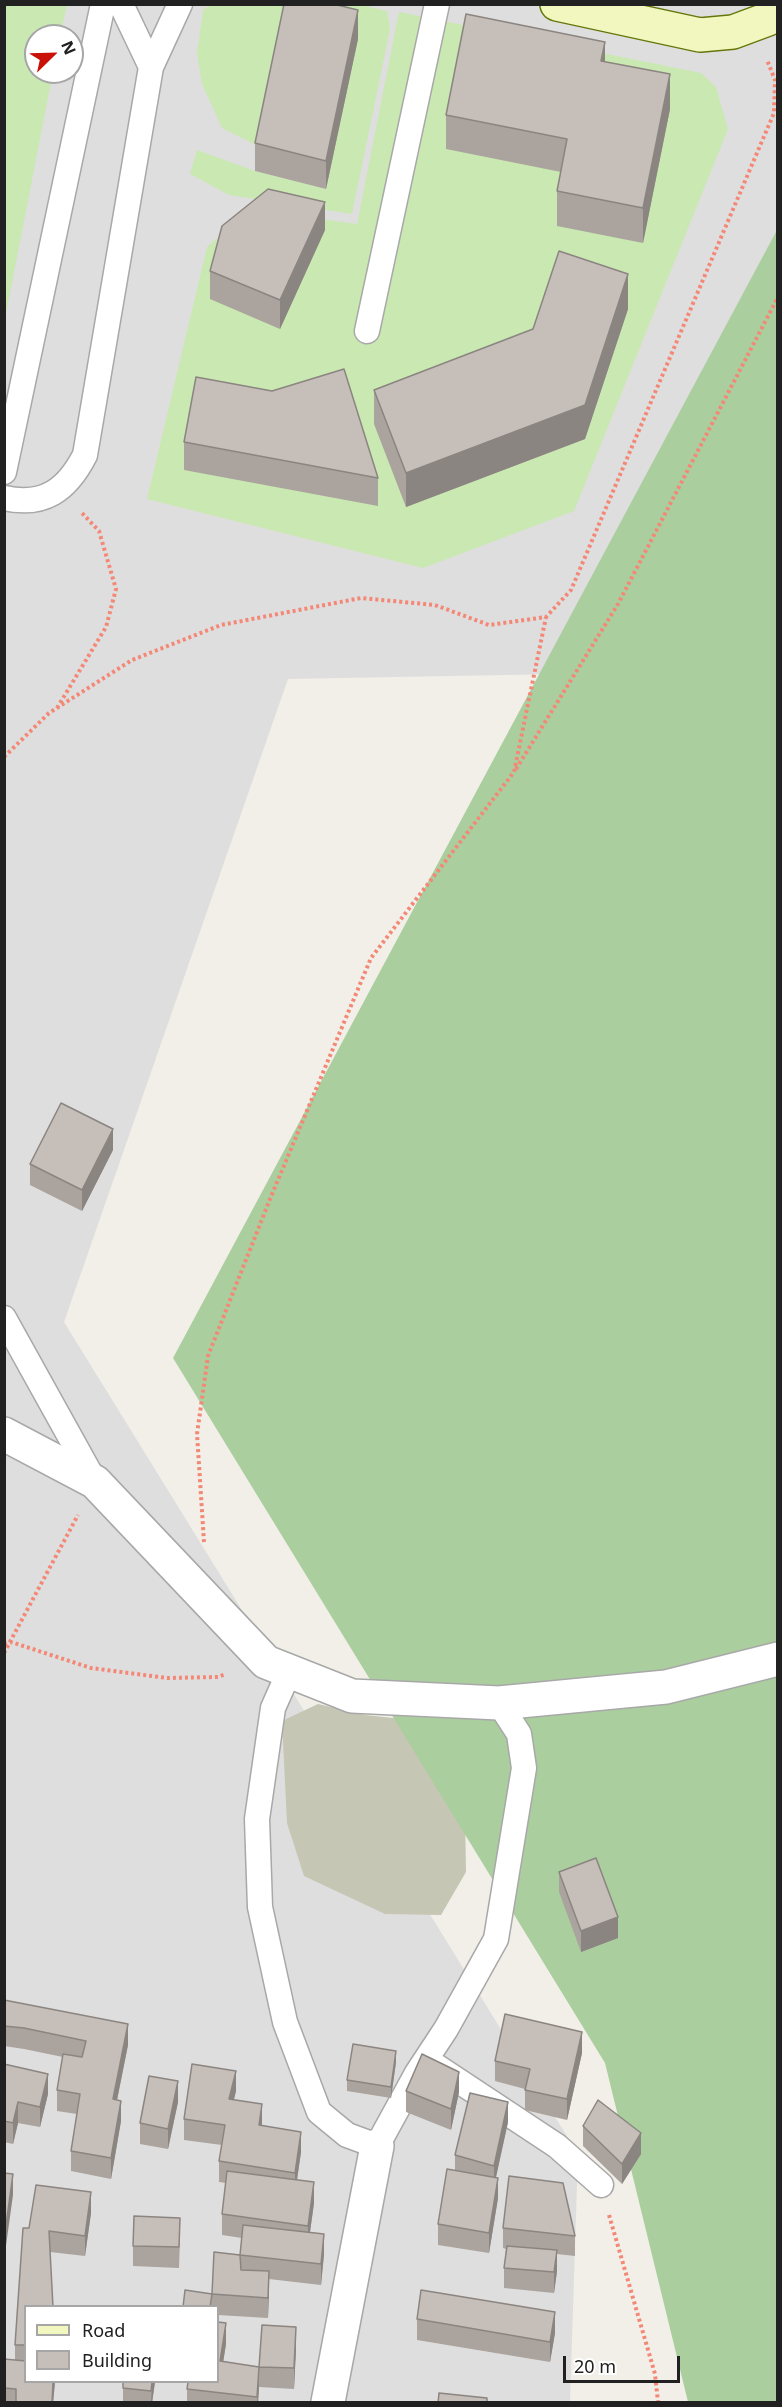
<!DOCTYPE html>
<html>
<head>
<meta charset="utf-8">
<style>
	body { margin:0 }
	#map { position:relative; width:782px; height:2407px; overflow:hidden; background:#f1efe8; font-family:"Noto Sans",sans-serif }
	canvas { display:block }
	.frame { position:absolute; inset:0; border:6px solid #212121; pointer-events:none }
	.legend { position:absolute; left:24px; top:2305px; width:195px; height:78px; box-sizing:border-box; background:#fff; border:2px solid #a6a6a6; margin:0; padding:8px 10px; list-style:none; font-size:18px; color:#212121 }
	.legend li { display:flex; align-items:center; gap:12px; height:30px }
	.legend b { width:30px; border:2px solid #a6a6a6 }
	.north { position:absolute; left:24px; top:24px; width:60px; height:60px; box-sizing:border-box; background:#fff; border:2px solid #a6a6a6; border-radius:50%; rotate:67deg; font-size:16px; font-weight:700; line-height:24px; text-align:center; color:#212121 }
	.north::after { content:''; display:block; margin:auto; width:21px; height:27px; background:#ca1108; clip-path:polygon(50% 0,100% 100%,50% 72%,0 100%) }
	.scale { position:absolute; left:563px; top:2356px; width:117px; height:27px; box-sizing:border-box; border:3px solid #212121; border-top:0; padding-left:8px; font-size:18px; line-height:21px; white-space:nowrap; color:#212121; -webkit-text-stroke:4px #fff; paint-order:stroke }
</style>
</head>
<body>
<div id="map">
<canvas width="782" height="2407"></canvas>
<div class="frame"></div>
<ul class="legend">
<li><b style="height:8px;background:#f2f7c0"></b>Road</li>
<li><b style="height:16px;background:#c6beb8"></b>Building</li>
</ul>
<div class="north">N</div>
<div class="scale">20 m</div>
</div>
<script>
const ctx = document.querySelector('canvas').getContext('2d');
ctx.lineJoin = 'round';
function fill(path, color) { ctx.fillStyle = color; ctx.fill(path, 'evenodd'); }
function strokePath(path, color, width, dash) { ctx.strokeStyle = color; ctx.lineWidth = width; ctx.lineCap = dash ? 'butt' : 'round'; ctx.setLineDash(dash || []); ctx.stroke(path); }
const residential = new Path2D(`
	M5 5H777V274L558 674 288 679 64 1322 578 2154 570 2402H5ZM36 36H72V72H36ZM26 2306H218V2382H26Z`);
const construction = new Path2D(`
	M318 1704 365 1715 430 1722 464 1753 466 1872 441 1915 385 1914 304 1876 287 1823 282 1721Z`);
const grass = new Path2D(`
	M5 4 67 5 60 36H36V72H53L5 319Z
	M210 5H289L260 147 222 128 202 84 197 54 203 10Z
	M320 5H361L387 11 390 29 352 214 229 195 190 174 197 150 255 171 326 189Z
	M399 12 701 73 716 87 728 129 574 511 423 568 147 499 207 247 252 209 357 224Z`);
const forest = new Path2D(`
	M777 230V2402H688L605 2063 173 1358Z`);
const path = new Path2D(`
	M57 708 106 627 116 589 99 531 81 512
	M4 757 49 713 132 660 221 625 361 598 435 605 489 625 546 617 571 590 774 113 775 80 767 60
	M516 769 618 604 778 297
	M204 1542 197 1434 208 1356 270 1199 371 958 514 772 546 617
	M4 1644 11 1642 91 1668 167 1678 218 1677 226 1674
	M4 1653 78 1515
	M609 2215 655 2374 658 2402`);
const lane = new Path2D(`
	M121 4 151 67
	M367 331 437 4
	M4 472 103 4
	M4 498C44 507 67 490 85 455L151 67 180 4
	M4 1318 95 1482
	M289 1672 273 1708 257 1819 260 1907 285 2022 319 2112 347 2135 377 2146 417 2073 446 2029 496 1939 524 1768 519 1734 499 1703
	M433 2064 557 2146 601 2185`);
const street = new Path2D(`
	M4 1434 95 1482 266 1662 352 1696 499 1703 666 1687 778 1659
	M328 2402 377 2146`);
const secondary = new Path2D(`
	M557 4 700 35 733 32 768 19 778 9`);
const wall = new Path2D(`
	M358 39 326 189 255 171V143Z
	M605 61 670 109 643 243 557 226V191L561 172 446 149V115Z
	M325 230 280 329 210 299V271Z
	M628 309 585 439 406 507 374 424V390Z
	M184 442 378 478V506L184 470Z
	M113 1150 82 1211 30 1185V1164Z
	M559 1872 618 1938 581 1952 559 1892Z
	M4 2000 128 2045 117 2100 121 2121 111 2179 71 2171V2151L77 2114 57 2111V2090L63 2057 24 2049 4 2046Z
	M582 2053 567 2120 525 2110V2089L495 2081V2061Z
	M396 2062 391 2098 347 2091V2080Z
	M4 2064 48 2094 40 2127 18 2123 13 2144 4 2142Z
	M236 2091 234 2099 262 2126 301 2152 297 2180 314 2203 310 2232 324 2254 321 2285 269 2279 268 2318 218 2315V2307H183L212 2294 240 2255 242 2238 222 2235V2214L226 2183 219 2182V2161L222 2145 184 2140V2119Z
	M406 2091 459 2092 451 2130 406 2112Z
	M178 2102 168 2149 140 2144V2123Z
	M508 2122 496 2177 498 2198 489 2253 438 2245V2224L455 2171V2155Z
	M583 2126 641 2154 622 2184 583 2146Z
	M91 2213 85 2256 50 2252 26 2307V2382H55L53 2403H4V2359L15 2360V2345L29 2228Z
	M503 2228 575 2236V2256L557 2254V2271L554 2293 504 2288V2268L506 2249 503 2248Z
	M180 2239 179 2268 133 2266V2246Z
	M417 2319 555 2333 550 2362 417 2340Z
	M226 2344 223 2362 259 2387 258 2403H187V2389Z
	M296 2348 294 2389 259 2387V2367Z
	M123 2382H155L152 2403H123Z`);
const shadedWall = new Path2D(`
	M358 10V39L326 189V161Z
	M605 42V76L601 61Z
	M670 74V109L643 243V208Z
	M325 202V230L280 329V300Z
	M628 274V309L585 439 406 507V473Z
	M113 1129V1150L82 1211V1190Z
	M618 1917V1938L581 1952V1931Z
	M128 2024V2045L113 2120V2099Z
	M582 2032V2053L567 2120V2099Z
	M396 2051V2062L391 2098V2087Z
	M236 2071V2091L229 2119V2099Z
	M459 2072V2092L451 2130V2109Z
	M48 2074V2094L40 2127V2107Z
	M178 2081V2102L168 2149V2129Z
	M121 2101V2121L111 2179V2158Z
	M18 2102V2123L13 2144V2123Z
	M508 2102V2122L494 2186V2166Z
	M262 2104V2124L259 2146V2125Z
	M301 2132V2152L295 2193V2173Z
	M641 2133V2154L622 2184V2164Z
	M13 2174V2195L4 2260V2239Z
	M498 2178V2198L489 2253V2233Z
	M314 2182V2203L308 2246V2226Z
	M91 2192V2213L85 2256V2236Z
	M324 2234V2254L321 2285V2264Z
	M557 2250V2271L554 2293V2272Z
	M269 2271V2292L268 2318V2298Z
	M555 2312V2333L550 2362V2342Z
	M226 2323V2344L220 2382V2361Z
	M296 2327V2348L294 2389V2368Z
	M259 2367V2387L258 2403H257Z
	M53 2382H55L53 2403H52Z
	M152 2382H155L152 2403H151Z`);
const building = new Path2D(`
	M284 4H333L358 10 326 161 255 143Z
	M466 14 605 42 601 61 670 74 643 208 557 191 567 139 446 115Z
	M268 189 325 202 280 300 210 271 222 226Z
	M559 251 628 274 585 405 406 473 374 390 533 329Z
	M344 369 378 478 184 442 196 377 272 391Z
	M61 1103 113 1129 82 1190 30 1164Z
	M596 1858 618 1917 581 1931 559 1872Z
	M4 2000 128 2024 113 2099 121 2101 111 2158 71 2151 80 2094 57 2090 63 2054 82 2057 86 2041 24 2028 4 2026Z
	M505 2014 582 2032 567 2099 525 2090 530 2069 495 2061Z
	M353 2044 396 2051 391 2087 347 2080Z
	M422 2054 459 2072 451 2109 406 2091Z
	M4 2064 48 2074 40 2107 18 2102 13 2123 4 2121Z
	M192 2064 236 2071 229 2099 262 2104 259 2125 301 2132 295 2173 219 2161 225 2125 184 2119Z
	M149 2076 178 2081 168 2129 140 2123Z
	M470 2093 508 2102 494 2166 455 2155Z
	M598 2100 641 2133 622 2164 583 2126Z
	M447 2169 498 2178 489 2233 438 2224Z
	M227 2171 314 2182 308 2226 222 2214Z
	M4 2173 13 2174 4 2239Z
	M509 2176 563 2183 575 2236 503 2228Z
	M36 2185 91 2192 85 2236 49 2231 53 2307H26V2345H15L23 2228H29Z
	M134 2216 180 2218 179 2247 133 2246Z
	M243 2225 324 2234 321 2264 240 2255Z
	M507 2246 557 2250 554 2272 504 2268Z
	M214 2252 240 2255 241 2270 269 2271 268 2298 212 2294Z
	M185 2290 212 2294 210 2307H183Z
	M421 2290 555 2312 550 2342 417 2319Z
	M218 2322 226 2323 220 2361 259 2367 257 2397 187 2389 188 2382H218Z
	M262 2325 296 2327 294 2368 259 2367Z
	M4 2359 26 2361V2382H53L52 2403H16V2389L4 2388Z
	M123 2382H152L151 2391 123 2388Z
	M439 2393 487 2398V2403H438Z`);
fill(residential, '#dfdede');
fill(construction, '#c5c6b4');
fill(grass, '#cae8b1');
fill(forest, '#abce9f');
strokePath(lane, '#a8a8a8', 27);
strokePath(street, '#a8a8a8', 36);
strokePath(secondary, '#66770a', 36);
strokePath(path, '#f48876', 4, [3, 3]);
strokePath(lane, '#fff', 24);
strokePath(street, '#fff', 33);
strokePath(secondary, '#f2f7c0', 33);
fill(wall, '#aaa39e');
fill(shadedWall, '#8b8581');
fill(building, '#c6beb8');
strokePath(building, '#8b8581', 1.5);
</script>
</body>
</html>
